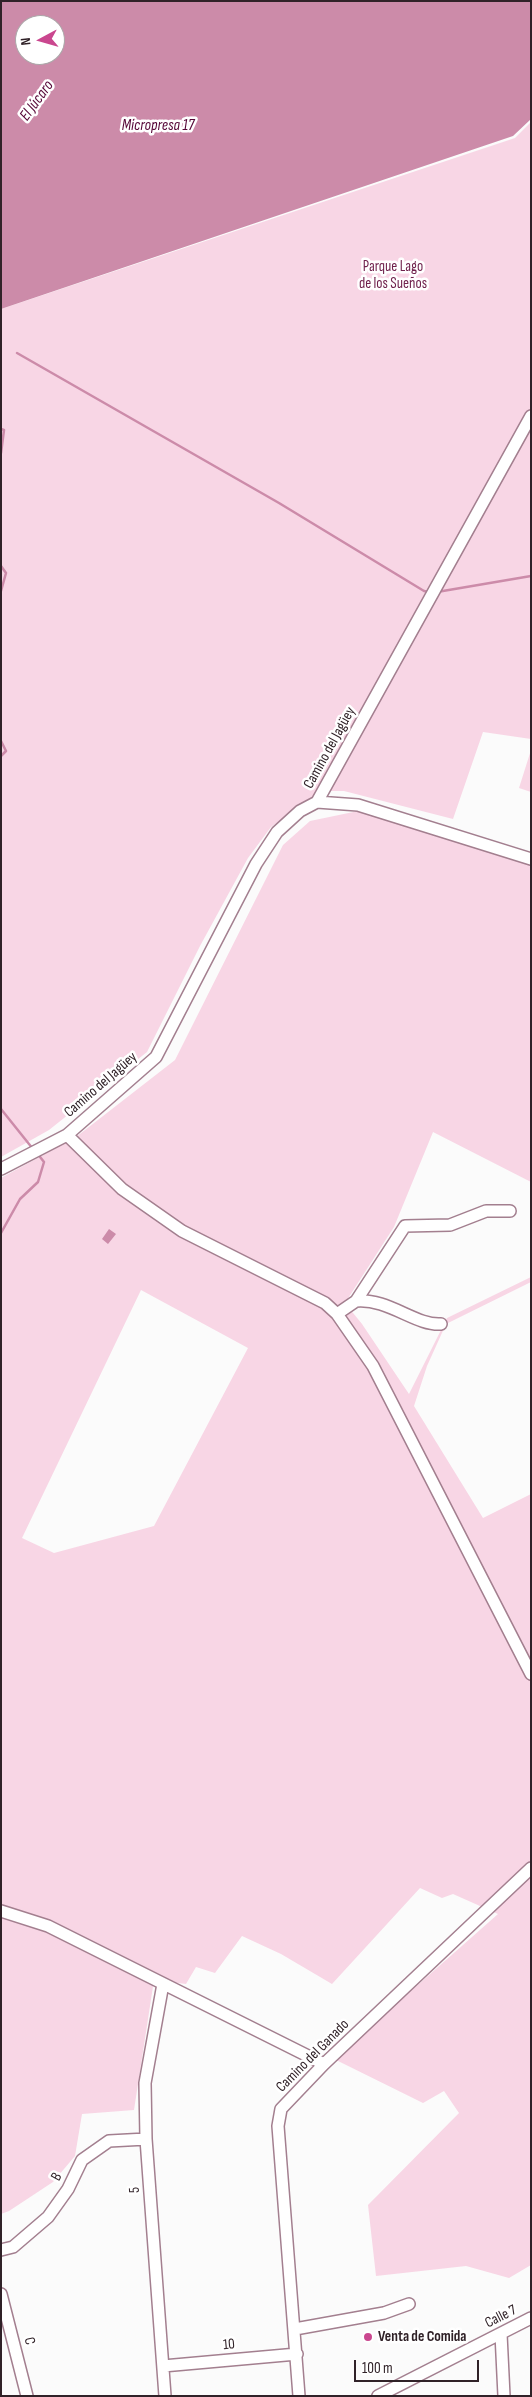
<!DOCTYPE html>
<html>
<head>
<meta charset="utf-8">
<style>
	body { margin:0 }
	#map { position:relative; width:532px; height:2397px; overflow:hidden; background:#fbfbfb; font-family:"Sofia Sans Condensed",sans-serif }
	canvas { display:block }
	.frame { position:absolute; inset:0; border:2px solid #302228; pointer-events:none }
	.north { position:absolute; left:15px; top:15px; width:50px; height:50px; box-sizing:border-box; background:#fff; border:1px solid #aca7a9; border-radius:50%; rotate:264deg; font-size:14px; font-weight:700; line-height:20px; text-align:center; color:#302228 }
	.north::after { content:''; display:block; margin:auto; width:18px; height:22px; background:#ca478f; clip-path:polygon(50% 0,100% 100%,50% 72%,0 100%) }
	.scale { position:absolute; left:354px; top:2360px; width:125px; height:22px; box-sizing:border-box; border:2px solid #302228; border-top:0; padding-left:6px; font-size:15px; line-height:18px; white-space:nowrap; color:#302228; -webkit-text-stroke:4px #fff; paint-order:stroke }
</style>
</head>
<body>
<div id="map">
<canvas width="532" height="2397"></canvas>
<div class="frame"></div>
<div class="north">N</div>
<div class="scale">100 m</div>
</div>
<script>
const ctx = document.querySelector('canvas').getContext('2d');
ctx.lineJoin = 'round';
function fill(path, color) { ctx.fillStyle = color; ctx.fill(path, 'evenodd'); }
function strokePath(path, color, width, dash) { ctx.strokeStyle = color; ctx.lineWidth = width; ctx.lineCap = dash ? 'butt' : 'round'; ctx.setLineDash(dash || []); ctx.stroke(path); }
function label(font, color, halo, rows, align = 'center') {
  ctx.font = font + ' "Sofia Sans Condensed",sans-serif'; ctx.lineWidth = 5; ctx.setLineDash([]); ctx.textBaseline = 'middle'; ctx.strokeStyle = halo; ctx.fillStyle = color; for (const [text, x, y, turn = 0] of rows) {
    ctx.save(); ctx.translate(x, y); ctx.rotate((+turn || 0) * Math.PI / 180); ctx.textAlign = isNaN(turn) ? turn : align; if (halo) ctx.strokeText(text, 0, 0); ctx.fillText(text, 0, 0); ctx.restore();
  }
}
const green = new Path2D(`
	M531 122V739L483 732 453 819 344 791H320L271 827 248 858 200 946 147 1052 49 1130 1 1157V309L515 138Z
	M531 750V792L519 788Z
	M363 810 531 865V1182L433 1132 394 1227 345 1303 362 1324 409 1394 447 1318 531 1277V1282L446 1324 427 1366 414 1406 483 1518 531 1494V2265L509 2278 466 2266 376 2276 368 2205 459 2113 444 2091 423 2103 334 2059 498 1914 453 1894 442 1898 420 1888 332 1984 281 1954 242 1936 215 1973 196 1967 186 1984 154 1980 134 2110 82 2114 75 2156 53 2182 9 2211 1 2214V1178L76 1137 175 1060 283 845 310 821ZM141 1290 248 1348 154 1526 54 1553 22 1538Z`);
const water = new Path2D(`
	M1 1H531V119L513 136 1 309ZM25 25H55V55H25Z
	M109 1229 116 1234 108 1244 102 1239Z`);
const stream = new Path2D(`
	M17 353 279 503 424 591 429 592
	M1 429 4 430 1 453
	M1 566 6 573 1 591
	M437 592 531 576
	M1 741 6 751 1 756
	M1 1109 33 1149
	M1 1233 20 1199 38 1182 44 1162 37 1153`);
const minor = new Path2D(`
	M317 802 358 805 531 859
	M67 1135 122 1189 182 1231 325 1303 337 1314 373 1366 531 1674
	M1 1169 67 1135 156 1057 256 864 277 832 300 811 317 802 531 416
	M356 1301C388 1298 416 1326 441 1324
	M337 1314 356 1301 405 1226 450 1225 486 1211H510
	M1 1911 48 1926 324 2064
	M163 1984 145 2083 146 2139 165 2396
	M1 2250 13 2247 48 2217 68 2189 82 2160 109 2141 146 2139
	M1 2294 27 2396
	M295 2329 384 2313 409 2304
	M501 2334 504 2396
	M163 2366 297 2354
	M299 2396 278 2126 281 2109 324 2064 531 1868
	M378 2396 531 2318`);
const markers = [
	[368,2337,5,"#ca478f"]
];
const parkNames = [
	["Parque Lago",393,267],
	["de los Sueños",393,284]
];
const streetNames = [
	["Camino del Jagüey",330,748,-61],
	["Camino del Jagüey",101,1085,-41],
	["Camino del Ganado",313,2056,-45],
	["B",57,2177,-61],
	["5",135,2190,-94],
	["Calle 7",501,2317,-27],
	["C",29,2341,76],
	["10",229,2345,-5]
];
const poiNames = [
	["Venta de Comida",378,2337]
];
const waterNames = [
	["El Júcaro",37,101,-54],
	["Micropresa 17",158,126]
];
fill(green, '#f8d6e5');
fill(water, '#cc8ba9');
strokePath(stream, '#cc8ba9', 2.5);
strokePath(minor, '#a37f8f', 14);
strokePath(minor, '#fff', 11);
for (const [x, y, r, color] of markers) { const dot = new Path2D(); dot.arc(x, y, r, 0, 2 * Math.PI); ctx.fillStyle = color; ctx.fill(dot); strokePath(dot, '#fff', 2); }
label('15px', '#70224d', '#fff', parkNames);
label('15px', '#302228', '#fff', streetNames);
label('bold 15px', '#302228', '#fff', poiNames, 'left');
label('italic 16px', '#550536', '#fff', waterNames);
</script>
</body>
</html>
